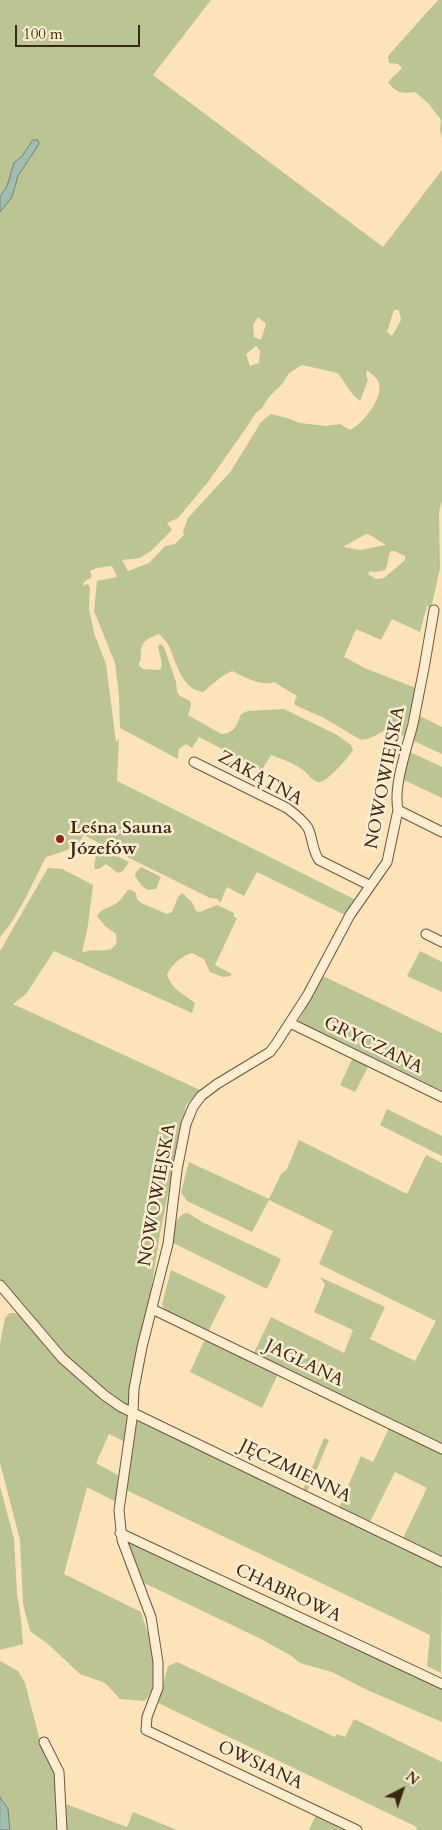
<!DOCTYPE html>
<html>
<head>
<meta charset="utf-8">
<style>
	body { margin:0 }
	#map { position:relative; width:442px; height:1830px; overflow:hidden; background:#fde3b8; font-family:Cardo,serif }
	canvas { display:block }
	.north { position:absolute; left:377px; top:1765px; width:50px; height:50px; -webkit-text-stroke:4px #feedd1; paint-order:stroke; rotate:41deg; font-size:14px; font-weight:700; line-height:20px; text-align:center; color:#3e2514 }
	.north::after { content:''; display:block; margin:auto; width:18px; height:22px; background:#3e2514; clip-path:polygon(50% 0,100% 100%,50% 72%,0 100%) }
	.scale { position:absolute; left:15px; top:25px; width:125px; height:22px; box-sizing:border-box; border:2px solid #3e2514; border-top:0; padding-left:6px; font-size:15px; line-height:18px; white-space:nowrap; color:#3e2514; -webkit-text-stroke:4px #feedd1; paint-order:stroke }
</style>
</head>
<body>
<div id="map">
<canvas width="442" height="1830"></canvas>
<div class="north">N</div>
<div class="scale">100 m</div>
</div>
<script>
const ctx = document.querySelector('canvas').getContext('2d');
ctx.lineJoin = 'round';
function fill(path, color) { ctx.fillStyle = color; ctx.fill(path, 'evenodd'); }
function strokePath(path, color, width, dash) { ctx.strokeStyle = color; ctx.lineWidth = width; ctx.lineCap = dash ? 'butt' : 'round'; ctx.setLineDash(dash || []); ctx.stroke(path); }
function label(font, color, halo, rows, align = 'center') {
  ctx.font = font + ' Cardo,serif'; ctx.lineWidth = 5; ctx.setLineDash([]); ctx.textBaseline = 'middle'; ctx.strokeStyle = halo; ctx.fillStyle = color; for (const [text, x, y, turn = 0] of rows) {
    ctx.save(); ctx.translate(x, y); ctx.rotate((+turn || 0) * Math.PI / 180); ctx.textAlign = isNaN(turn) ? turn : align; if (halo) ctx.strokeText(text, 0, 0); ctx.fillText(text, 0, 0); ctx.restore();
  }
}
const green = new Path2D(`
	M0 0H211L153 75 383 247 442 170V500L439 512 440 569 431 608 427 606 420 632 392 619 381 640 356 629 344 657 367 669 416 688 404 736 387 728C381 733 366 742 359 739L324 718 295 705 294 703 297 696 274 682C260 687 244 676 232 671L221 677 203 692C182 690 176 662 169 646 167 642 163 638 159 634 143 640 140 643 141 660L139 662V666L143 669 160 670 162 665 158 646 160 644 164 647 176 682 177 692 180 696 190 701 191 705 188 715 221 734C234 734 237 725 241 714L248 711 284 709 337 735 351 745 353 750C349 757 326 783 319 782 312 781 308 774 303 770 294 763 282 759 271 755L262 770 199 737 192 748 186 744 179 749 178 759 120 728 119 695 115 663 94 611 97 581 117 577 112 566 97 568 90 571 92 577 84 582 83 586 88 584 90 588 89 609 94 633 106 664 116 742 119 739 117 781 354 899 345 915 257 872 244 896 227 887 220 903 218 899 210 898 83 835C79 849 58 853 46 857 34 880 17 919 0 937ZM394 310H399L401 320 392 336 387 332ZM258 317 266 324 261 340 254 337 253 325ZM256 346 260 351 259 363 250 366 246 354ZM302 365 338 373 353 395 360 401 368 380 366 374 367 370C370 373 376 377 378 381 386 395 362 425 350 430L340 424 326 426 300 423 287 418 271 414 261 422 231 471 188 518 183 531 184 535 175 544 165 546 149 563 128 571 122 560 140 558 151 551 172 530 167 523 178 518 208 482 244 431 255 414 262 408 269 397 283 383 289 373ZM366 534 370 535 386 545 360 550 343 547ZM391 551H394L405 556V560L384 578 376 579 368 574 370 571 375 572 385 570C389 564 387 556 391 551Z
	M438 0H442V138L440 130 441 120 428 103 415 92C402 94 396 93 388 82L402 68 398 64 389 63 388 56Z
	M420 716 442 727V754L414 741Z
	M410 752 442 767V798L404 780 406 763Z
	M97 846 129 862 123 871 118 873 106 864 99 869H94Z
	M141 867 161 877 156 889 148 890 142 886 135 876 136 872Z
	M48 868 62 869 93 885 88 925 82 953C93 946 121 959 116 934L105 926 97 916C102 907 111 908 118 902 123 898 125 892 130 889L136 893 137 899 141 903 167 914 172 912 178 897 182 893 192 902 196 911 200 912 217 905 234 913V917L237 918 215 965 232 974 230 976 223 977 210 972 204 959 192 953C181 956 172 964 167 975 171 988 184 995 195 1003L192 1013 54 951 26 994 13 1004 200 1090 186 1105 160 1234 149 1303 138 1342 129 1407 115 1401 62 1353 0 1280V951Z
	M420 951 442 962V992L407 976Z
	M323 976 442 1033V1094L297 1024Z
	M353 1057 369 1065 355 1092 340 1085Z
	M387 1109 442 1136V1156L380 1125Z
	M299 1140 407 1194 426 1155 442 1163V1447L253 1355 271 1317 344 1353 353 1330 314 1312 325 1285 320 1277 385 1307 370 1339 415 1361 436 1321 319 1264 333 1231 269 1200 252 1232 187 1201 181 1192 189 1162 269 1199 281 1174 287 1169Z
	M188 1213 202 1222 281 1259 267 1289 173 1243C174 1231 173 1215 188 1213Z
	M171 1270 226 1296 208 1332 165 1311 162 1304Z
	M10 1313H16L24 1320 129 1415 125 1442 109 1434 96 1463 121 1477 116 1502 87 1487 64 1574 141 1612C149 1638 166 1677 145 1701L120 1699 105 1683 80 1674 48 1644 30 1631 23 1604 20 1540 0 1463V1344L5 1318Z
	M206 1337 279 1372 262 1408 190 1372Z
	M138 1418 442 1566 441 1673 427 1666 430 1635 124 1489Z
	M390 1426 442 1452V1557L403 1538 427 1488 395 1472 370 1522 339 1507 361 1456 373 1462Z
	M324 1438 329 1440 307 1492 303 1490Z
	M0 1486 14 1539 17 1593 21 1620 23 1644 0 1650Z
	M124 1537 442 1687V1722L367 1690 332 1672 300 1663 290 1655 259 1638 140 1581Z
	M0 1661 18 1671 25 1683 39 1737 49 1761 56 1774 57 1830H10L8 1809 0 1797Z
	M177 1662 335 1737 337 1734 345 1737 354 1719 442 1762V1830H416L417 1827 158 1703 168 1666Z
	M63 1803 127 1827 133 1812 177 1830H67L65 1829Z
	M316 1815 349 1830H309Z`);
const water = new Path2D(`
	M33 140H38L39 144 18 176 12 197 0 212V197L7 186 14 163 22 156Z
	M0 1797 8 1809 10 1830H0Z`);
const minor = new Path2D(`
	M194 762 287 808C295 814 303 820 308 828 313 839 312 850 319 860L369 885
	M398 810 442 832
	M426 934 442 942
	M290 1023 442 1097
	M0 1285 62 1358 104 1395 121 1407 442 1562
	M152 1309 442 1449
	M120 1533 442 1684
	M44 1742 59 1772 62 1830
	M357 1830 146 1730 147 1717 158 1688V1662L151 1617 122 1540 119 1510 133 1412 134 1389 142 1347 168 1244 177 1170 186 1124 193 1107 201 1096 217 1084 270 1052 276 1044 307 996 350 915 387 862 398 810C393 786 407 748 413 724 421 686 428 648 434 610`);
const markers = [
	[60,839,5,"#8f2418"]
];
const streetNames = [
	["NOWOWIEJSKA",386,778,-79],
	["ZAKĄTNA",260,779,29],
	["GRYCZANA",373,1046,26],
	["NOWOWIEJSKA",158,1195,-80],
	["JAGLANA",304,1364,26],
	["JĘCZMIENNA",295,1472,26],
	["CHABROWA",288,1594,25],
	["OWSIANA",260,1766,25]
];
const poiNames = [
	["Leśna Sauna",70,829],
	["Józefów",70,850]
];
fill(green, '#bac593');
fill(water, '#9fbeb1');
strokePath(water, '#788172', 1);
strokePath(minor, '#6e543d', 11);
strokePath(minor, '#feedd1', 9);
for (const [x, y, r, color] of markers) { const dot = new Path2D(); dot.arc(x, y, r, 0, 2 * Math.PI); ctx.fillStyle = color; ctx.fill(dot); strokePath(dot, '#feedd1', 2); }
label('18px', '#3e2514', '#feedd1', streetNames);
label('bold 18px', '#3e2514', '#feedd1', poiNames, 'left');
</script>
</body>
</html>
